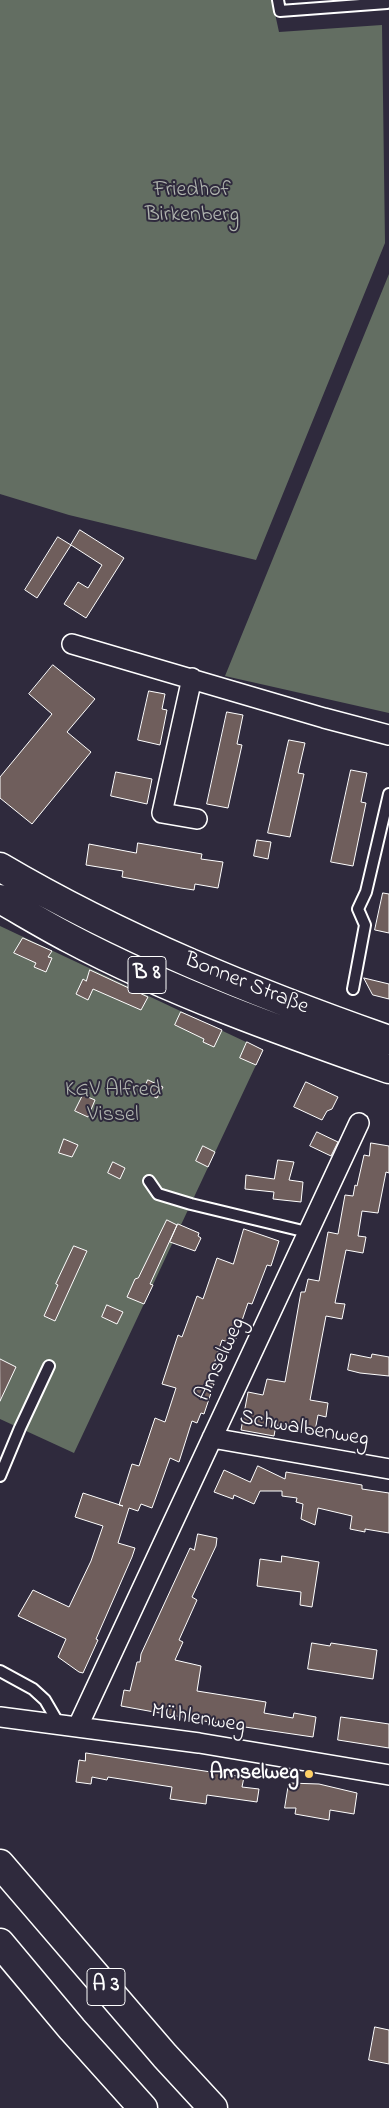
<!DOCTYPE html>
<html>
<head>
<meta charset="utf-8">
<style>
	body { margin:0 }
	canvas { display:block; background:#2f2a3d }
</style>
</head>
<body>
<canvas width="389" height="2108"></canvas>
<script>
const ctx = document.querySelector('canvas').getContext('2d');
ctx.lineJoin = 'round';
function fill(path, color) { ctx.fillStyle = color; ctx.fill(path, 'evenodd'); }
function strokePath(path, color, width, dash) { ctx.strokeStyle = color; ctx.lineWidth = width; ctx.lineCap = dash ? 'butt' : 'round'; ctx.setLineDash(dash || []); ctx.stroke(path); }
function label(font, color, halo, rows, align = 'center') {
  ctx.font = font + ' "Indie Flower",sans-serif'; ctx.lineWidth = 4; ctx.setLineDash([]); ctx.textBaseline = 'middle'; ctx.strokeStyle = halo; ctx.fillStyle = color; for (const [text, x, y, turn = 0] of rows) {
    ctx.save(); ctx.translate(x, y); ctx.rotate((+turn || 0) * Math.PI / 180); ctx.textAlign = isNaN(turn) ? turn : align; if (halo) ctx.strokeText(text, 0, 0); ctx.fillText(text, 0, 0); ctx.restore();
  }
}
const green = new Path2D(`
	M0 0H272L279 32 382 25 385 243 256 560 69 515 0 494Z
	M389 274V713L225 676Z
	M0 926 263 1050 74 1453 0 1419Z`);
const building = new Path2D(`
	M80 530 124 558 86 618 64 604 78 582 88 588 102 565 71 545Z
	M58 537 71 545 37 598 25 590Z
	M53 665 95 699 67 732 91 752 32 824 0 798V777L52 714 29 694Z
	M149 691 165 694 162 709 167 710 160 745 138 740Z
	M227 712 243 715 237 744 242 745 228 808 207 804Z
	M289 740 305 743 298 773 304 774 290 837 268 833Z
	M351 770 367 773 361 802 366 803 353 866 331 862Z
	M116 772 152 779 147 804 111 796Z
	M257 840 271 842 268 859 254 856Z
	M138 843 202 854 201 859 223 862 218 888 195 884 194 890 181 888 122 877 123 871 86 865 89 844 136 853Z
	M383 893 389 894V933L375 930Z
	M23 938 52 951 48 957 52 958 46 972 34 967 36 963 14 953Z
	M90 970 148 997 141 1010 93 989 88 1000 76 994 83 979 86 981Z
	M364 978 389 984V999L373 995Z
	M181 1012 222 1030 214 1047 203 1042 204 1039 175 1025Z
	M247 1042 263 1050 256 1065 240 1058Z
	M148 1080 163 1087 157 1098 143 1092Z
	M306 1082 338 1097 332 1109 327 1111 322 1120 294 1107Z
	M83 1095 95 1100 88 1117 75 1111Z
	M317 1132 338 1142 331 1156 310 1146Z
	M64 1139 78 1145 72 1157 59 1153Z
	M371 1143 389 1146V1173L386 1172 378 1213 362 1211 358 1236 366 1237 363 1253 346 1250 335 1303 345 1304 342 1319 326 1316 310 1400 328 1403 326 1417 318 1415 315 1431 276 1425 274 1436 241 1430 248 1392 263 1395 267 1379 285 1382 301 1292H305L308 1279 319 1281 328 1232 338 1234 345 1195 353 1196 355 1185 357 1186 364 1155 369 1156Z
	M203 1146 215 1152 208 1167 196 1161Z
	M278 1160 294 1162 289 1180 303 1182 301 1202 273 1199 274 1192 245 1189 246 1175 274 1179Z
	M113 1162 125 1168 120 1179 108 1173Z
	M167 1220 177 1225 150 1284 153 1285 144 1304 127 1297 135 1279 138 1278Z
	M178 1224 199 1233 198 1236 201 1238 195 1251 170 1242Z
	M244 1229 279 1241 271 1266 267 1265 252 1304 248 1303 234 1344 222 1340 208 1382 214 1384 204 1414 201 1413 197 1423 192 1421 179 1462 170 1458 152 1508 141 1504 138 1511 129 1508 118 1543 135 1548 132 1557 96 1639 98 1640 83 1673 79 1672 58 1657 66 1639 18 1616 33 1590 69 1607 91 1561 103 1526 75 1517 83 1493 123 1506 119 1505 132 1464 139 1466 155 1418 165 1422 176 1388 162 1384 178 1335 182 1337 197 1296 203 1299 217 1258 233 1264Z
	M74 1246 87 1251 55 1321 44 1316 58 1285 56 1284Z
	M107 1305 123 1312 117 1324 102 1317Z
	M351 1354 371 1358 372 1354 389 1357V1376L360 1373 348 1370Z
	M0 1359 16 1367 0 1401Z
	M258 1466 285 1479 286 1472 362 1485V1489L389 1493V1533L365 1529V1532L350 1529 352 1516 318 1508 315 1525 301 1519 303 1504 296 1502 297 1498 282 1496V1491H260L254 1504 234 1495 233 1499 214 1492 224 1470 250 1482Z
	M198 1534 217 1538 216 1546 192 1597 197 1600 179 1640 183 1642 175 1660 201 1666 197 1691 266 1702 264 1713 293 1718 294 1713 316 1717 313 1737 204 1721 121 1706 124 1690 130 1691 137 1662H140L141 1654 190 1548 194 1550Z
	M282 1556 319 1562 312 1607 300 1605 301 1592 257 1586 260 1559 281 1562Z
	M312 1643 330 1646 331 1643 377 1650 373 1679 308 1669Z
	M341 1717 389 1724V1748L338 1740Z
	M86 1753 244 1777 242 1787 259 1789 257 1802 207 1795 206 1804 170 1799 172 1787 108 1777 107 1780 92 1777 91 1784 76 1782 79 1760 85 1761Z
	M289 1783 319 1784 357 1793 354 1814 330 1810 329 1820 295 1814 296 1808H285Z
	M375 2027 389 2030V2064L369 2060Z`);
const service = new Path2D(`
	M278 0 280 11 387 3
	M353 989 365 925 358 909 366 892 389 794
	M149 1181 158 1194 191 1204 307 1232
	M0 1476 20 1428 49 1366
	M0 1671 33 1689 45 1700 59 1724`);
const minor = new Path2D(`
	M72 644 324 718 389 735
	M192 678 162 813 197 819
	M212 1438 389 1469
	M0 1717 199 1743 389 1775
	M78 1726 359 1123`);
const trunk = new Path2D(`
	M0 867C122 939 255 993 389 1040
	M0 899C23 912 46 926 69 938 171 992 281 1031 389 1069`);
const motorway = new Path2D(`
	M0 1864 165 2056 213 2108
	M0 1943 72 2029 143 2108`);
const markers = [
	[309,1774,5,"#ffd166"]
];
const shields = [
	[147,975,38],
	[106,1987,38]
];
const shieldNames = [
	["B 8",147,975],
	["A 3",106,1987]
];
const parkNames = [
	["Friedhof",192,191],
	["Birkenberg",192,216],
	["KGV Alfred",113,1091],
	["Vissel",113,1116]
];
const streetNames = [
	["Bonner Straße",246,985,22],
	["Amselweg",222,1360,-65],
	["Schwalbenweg",304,1430,10],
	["Mühlenweg",198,1720,9]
];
const poiNames = [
	["Amselweg",299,1774]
];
fill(green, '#636e62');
fill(building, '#6f5e5c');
strokePath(building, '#fff', 1);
strokePath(service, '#fff', 14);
strokePath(minor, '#fff', 22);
strokePath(trunk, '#fff', 31);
strokePath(motorway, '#fff', 31);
strokePath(service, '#2f2a3d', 10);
strokePath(minor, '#2f2a3d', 19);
strokePath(trunk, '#2f2a3d', 28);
strokePath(motorway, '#2f2a3d', 28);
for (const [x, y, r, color] of markers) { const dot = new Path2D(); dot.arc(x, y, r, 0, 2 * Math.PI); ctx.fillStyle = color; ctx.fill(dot); strokePath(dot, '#2f2a3d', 2); }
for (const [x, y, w] of shields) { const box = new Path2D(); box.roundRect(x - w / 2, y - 18.5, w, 37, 4); ctx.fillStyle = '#2f2a3d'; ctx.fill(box); strokePath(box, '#fff', 1); }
label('bold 21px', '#fff', null, shieldNames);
label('22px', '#b1b6b0', '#2f2a3d', parkNames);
label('22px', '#fff', '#2f2a3d', streetNames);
label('bold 22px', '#fff', '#2f2a3d', poiNames, 'right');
</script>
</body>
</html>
